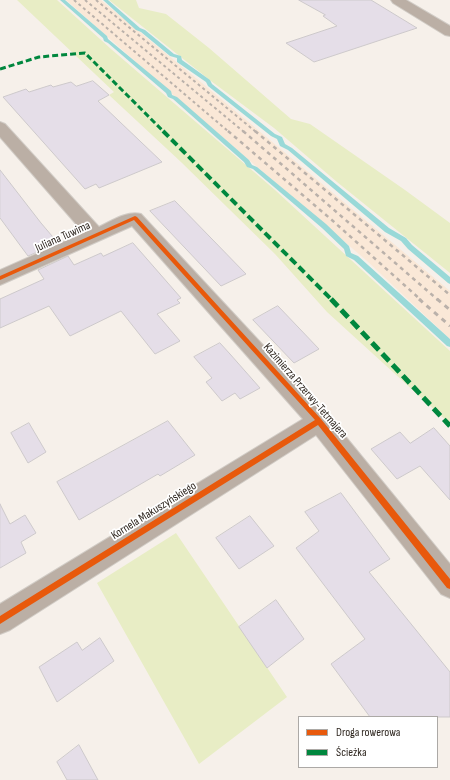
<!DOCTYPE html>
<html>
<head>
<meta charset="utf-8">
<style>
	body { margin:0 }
	#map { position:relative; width:450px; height:780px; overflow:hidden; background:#f6f0ea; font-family:"Sofia Sans Condensed",sans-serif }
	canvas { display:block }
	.legend { position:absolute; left:298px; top:716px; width:140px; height:52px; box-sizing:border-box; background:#fff; border:1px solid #aca9a6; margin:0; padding:5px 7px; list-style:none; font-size:12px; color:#2f2720 }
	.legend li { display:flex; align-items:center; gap:8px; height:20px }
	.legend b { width:20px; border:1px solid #aca9a6 }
</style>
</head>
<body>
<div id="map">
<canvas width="450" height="780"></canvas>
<ul class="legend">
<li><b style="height:5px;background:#e8590c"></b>Droga rowerowa</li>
<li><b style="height:5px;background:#00873e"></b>Ścieżka</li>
</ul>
</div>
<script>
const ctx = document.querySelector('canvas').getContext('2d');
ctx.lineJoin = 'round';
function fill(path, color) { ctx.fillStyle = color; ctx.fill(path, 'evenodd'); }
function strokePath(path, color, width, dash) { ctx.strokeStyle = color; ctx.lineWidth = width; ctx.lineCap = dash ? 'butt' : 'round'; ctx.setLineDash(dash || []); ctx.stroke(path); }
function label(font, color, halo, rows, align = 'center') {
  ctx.font = font + ' "Sofia Sans Condensed",sans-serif'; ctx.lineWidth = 3.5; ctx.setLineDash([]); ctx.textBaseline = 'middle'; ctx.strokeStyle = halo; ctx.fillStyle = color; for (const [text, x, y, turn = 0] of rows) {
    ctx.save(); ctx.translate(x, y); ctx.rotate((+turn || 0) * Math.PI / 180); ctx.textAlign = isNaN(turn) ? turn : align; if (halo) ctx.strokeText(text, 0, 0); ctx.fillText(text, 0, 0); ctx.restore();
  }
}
const built = new Path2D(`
	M66 0H101L202 83 450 291V339L367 261 172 94Z`);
const green = new Path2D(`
	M17 0H57L111 49 275 190 450 351V424L327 312 275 254 181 162 109 95 114 92Z
	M109 0H136L139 8 166 14 209 48 291 119 310 124 405 190 450 223V273L337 182 274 128 211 81Z
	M176 533 287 697 199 764 97 583Z`);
const stream = new Path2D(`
	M60 0H65L107 36 108 39 171 91 172 95 177 97 249 160 252 165 257 167 326 224 349 246 351 253 358 256 450 339V347L447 346 354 260 346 256 344 249 322 228 253 169 247 167 244 162 173 99 168 97 166 93 108 43 104 41 103 38Z
	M103 0H108L140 28 145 30 174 54 181 56 182 60 210 80 212 84 275 134 282 137 285 144 292 148 389 228 406 238 412 245 450 277V284L448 283 408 249 401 241 385 232 288 150 280 146 277 139 271 136 208 86 206 82 177 62V58L170 56 141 32 136 30Z`);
const building = new Path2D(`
	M299 0H371L417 28 314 62 286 43 337 26 323 16 325 15Z
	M93 81 109 95 98 101 162 162 99 188 96 184 85 189 3 97 26 89 29 92 51 85 53 87 71 82 76 86Z
	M0 170 41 223 58 243 28 256 0 218Z
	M175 201 211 238 246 274 221 286 150 211Z
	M133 243 181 298 177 300 180 303 157 314 180 341 155 354 121 311 70 336 49 306 0 328V299L44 279 38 270 68 256 74 265 101 253 103 256Z
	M278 306 319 349 294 363 253 320Z
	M220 343 230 354 260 388 240 399 235 393 222 401 206 382 212 378 194 357Z
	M168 421 195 455 160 476 158 474 79 520 57 482Z
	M29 423 46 452 28 463 11 433Z
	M434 428 450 446V500L420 466 397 479 371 449 400 432 410 443Z
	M341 493 390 559 369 572 450 672V717H370L331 664 365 639 296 548 319 531 305 512Z
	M0 504 10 524 25 515 36 533 21 542 26 553 0 568Z
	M250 516 274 546 239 569 216 538Z
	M276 600 304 639 267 668 239 627Z
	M100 638 114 661 57 702 39 667 77 642 82 650Z
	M79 745 98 780H67L57 762Z`);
const street = new Path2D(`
	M391 0H406L450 26V36L445 35 393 3Z
	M0 122 5 124 99 227C111 221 128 210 141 214L327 414 450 564V598L441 594 316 435 10 630 0 634V604L303 419 132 226 0 285V270L84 233 0 137Z`);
const railFar2 = new Path2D(`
	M74 0 229 132
	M85 0 244 132
	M96 0 256 132`);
const railFar1 = new Path2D(`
	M228 131 333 221 421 300
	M243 131 438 300
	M255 131 450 295`);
const rail = new Path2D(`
	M419 299 450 326
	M437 299 450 310`);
const quietFar2 = new Path2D(`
	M0 69 39 57 85 53 164 132`);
const quietFar1 = new Path2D(`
	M163 131 332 300`);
const quiet = new Path2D(`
	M331 299 450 426`);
const cycleway = new Path2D(`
	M135 216 137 217 321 419 450 579V589L447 588 318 425 0 624V616L315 420 134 220 0 280V276Z`);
const streetNames = [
	["Juliana Tuwima",63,237,-24],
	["Kazimierza Przerwy-Tetmajera",305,391,49],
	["Kornela Makuszyńskiego",154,511,-32]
];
fill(built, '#fae8d7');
fill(green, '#e8edc5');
fill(stream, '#99d9d8');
fill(building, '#e5dee8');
strokePath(building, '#cdc9cb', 1);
strokePath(street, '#d1ccc6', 2);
fill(street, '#bbafa5');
strokePath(railFar2, '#bab1aa', 2, [3, 3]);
strokePath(railFar1, '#bab1aa', 2.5, [4, 4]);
strokePath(rail, '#bab1aa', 3, [5, 5]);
strokePath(quietFar2, '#00873e', 3, [6, 3]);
strokePath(quietFar1, '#00873e', 4, [8, 4]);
strokePath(quiet, '#00873e', 5, [10, 5]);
fill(cycleway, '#e8590c');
label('12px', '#2f2720', '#fff', streetNames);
</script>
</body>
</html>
